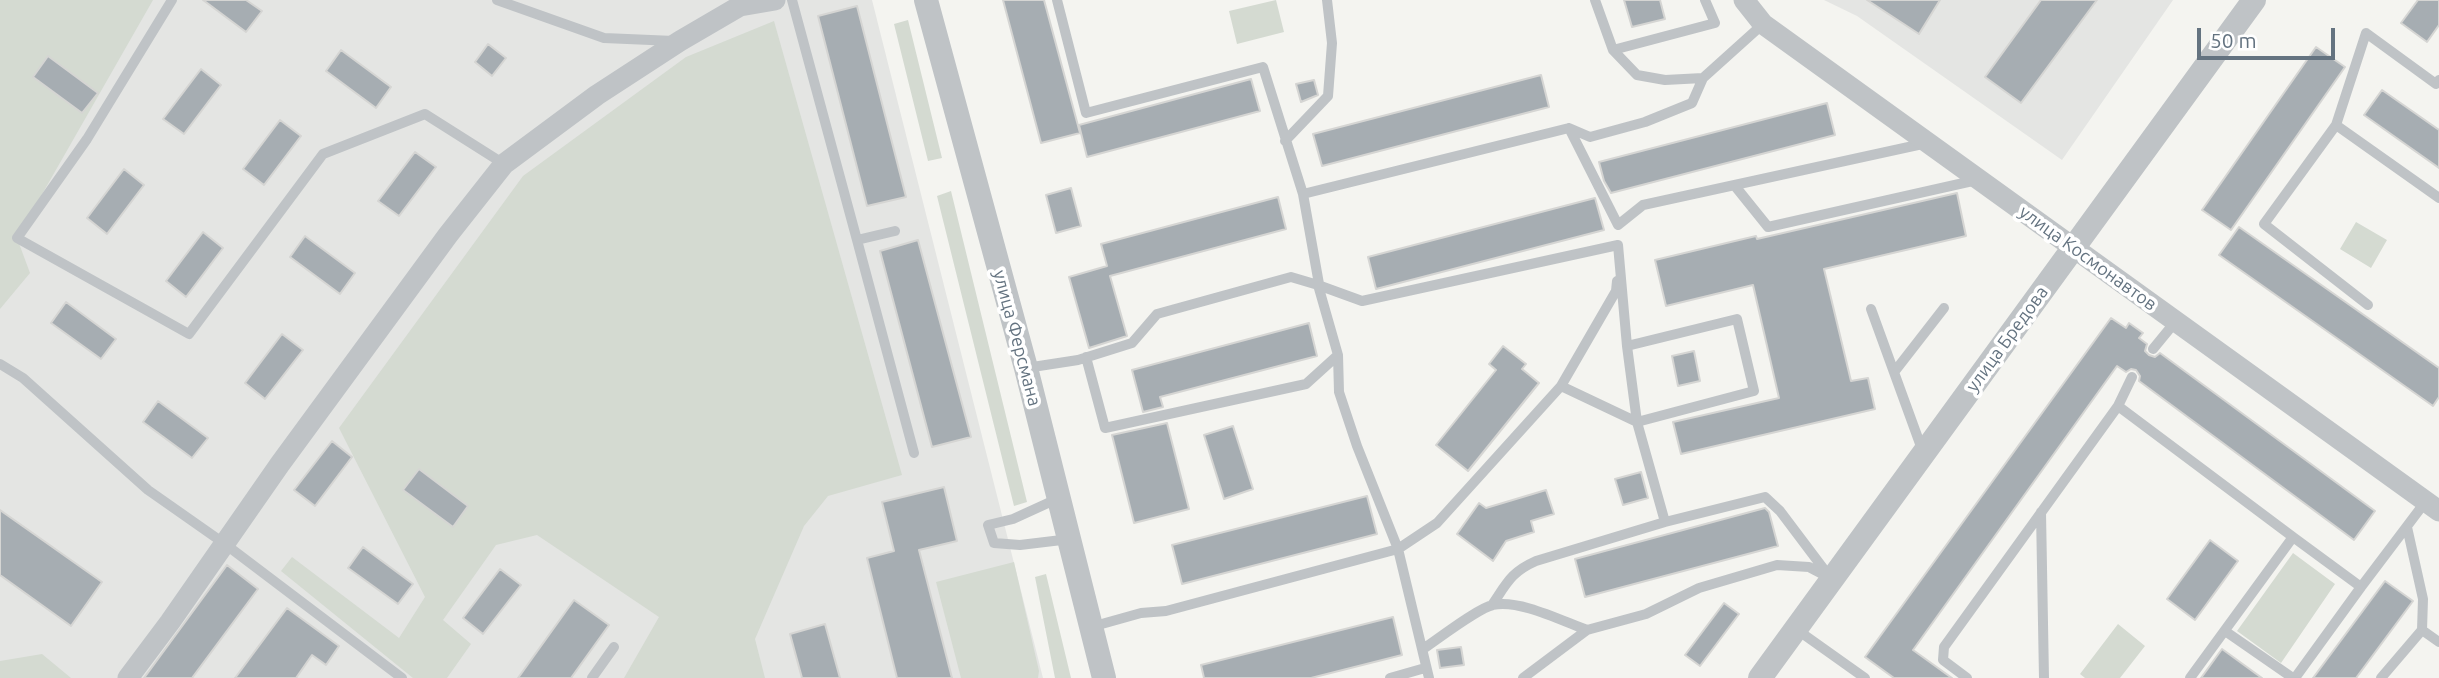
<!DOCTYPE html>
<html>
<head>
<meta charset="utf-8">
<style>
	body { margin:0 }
	#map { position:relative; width:2439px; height:678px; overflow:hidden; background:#f4f4f0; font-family:Ubuntu,sans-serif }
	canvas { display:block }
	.scale { position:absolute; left:2197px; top:28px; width:138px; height:32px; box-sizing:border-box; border:4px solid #647380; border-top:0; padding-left:9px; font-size:21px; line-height:24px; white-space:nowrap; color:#647380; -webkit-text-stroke:5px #fff; paint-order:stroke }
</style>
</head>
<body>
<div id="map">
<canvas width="2439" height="678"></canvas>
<div class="scale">50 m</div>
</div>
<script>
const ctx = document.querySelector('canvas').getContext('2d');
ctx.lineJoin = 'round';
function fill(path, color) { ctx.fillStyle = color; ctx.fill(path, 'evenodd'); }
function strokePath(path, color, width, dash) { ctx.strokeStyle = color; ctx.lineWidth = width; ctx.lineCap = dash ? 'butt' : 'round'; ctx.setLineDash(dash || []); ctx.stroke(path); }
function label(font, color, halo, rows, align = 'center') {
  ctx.font = font + ' Ubuntu,sans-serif'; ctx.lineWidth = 7; ctx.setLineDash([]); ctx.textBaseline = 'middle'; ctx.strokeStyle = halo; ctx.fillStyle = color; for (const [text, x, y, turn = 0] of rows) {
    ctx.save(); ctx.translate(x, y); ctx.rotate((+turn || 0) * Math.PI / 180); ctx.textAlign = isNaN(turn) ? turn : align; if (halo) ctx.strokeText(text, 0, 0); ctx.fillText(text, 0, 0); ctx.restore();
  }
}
const built = new Path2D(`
	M0 0H872L1043 678H0Z
	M1824 0H2173L2062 160 1857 16Z`);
const green = new Path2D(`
	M0 0H153L17 238 30 273 0 309Z
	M1276 0 1284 32 1237 44 1229 11Z
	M908 20 942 158 928 161 894 24Z
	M774 21 902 475 828 496 804 526 755 639 765 678H624L659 617 537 535 496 545 443 620 471 644 447 678H413L281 571 292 557 399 638 425 597 339 428 523 176 686 57Z
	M951 191 1027 502 1014 506 937 196Z
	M2356 222 2387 240 2371 268 2340 249Z
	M2293 553 2335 584 2281 663 2237 631Z
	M1014 562 1039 671 1038 678H961L936 582Z
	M1046 574 1071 678H1055L1035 577Z
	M2118 624 2145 646 2120 678H2085L2080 674Z
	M42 654 71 678H0V661Z`);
const building = new Path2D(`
	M203 0H246L262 11 246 32Z
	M1003 0H1044L1080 133 1041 143Z
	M1624 0H1660L1665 19 1632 27Z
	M1867 0H1940L1919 34Z
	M2041 0H2097L2021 103 1985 77Z
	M2418 0H2439V25L2427 42 2401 23Z
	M857 6 906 197 867 206 818 16Z
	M488 44 506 58 492 76 475 62Z
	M2316 47 2345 67 2231 230 2202 210Z
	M341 50 391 87 376 108 326 71Z
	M48 56 98 93 82 113 33 77Z
	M201 69 221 85 184 134 163 119Z
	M1541 75 1549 107 1322 166 1313 134Z
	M1251 79 1260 111 1087 157 1079 125Z
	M1314 80 1318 95 1301 102 1296 84Z
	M2382 90 2439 130V168L2364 115Z
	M1827 103 1835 135 1611 193 1604 181 1599 162Z
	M280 120 301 136 264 185 243 169Z
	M415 152 436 167 399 216 378 201Z
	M124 169 144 185 107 234 87 218Z
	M1071 188 1081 226 1056 233 1046 195Z
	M1957 193 1966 236 1824 269 1851 381 1868 378 1875 409 1681 454 1673 422 1779 398 1753 285 1666 306 1655 260 1756 236 1757 239Z
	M1278 197 1286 229 1110 276 1127 336 1089 348 1069 277 1107 266 1101 244Z
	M1595 198 1604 230 1376 289 1368 257Z
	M2239 227 2439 368V397L2433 406 2219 255Z
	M203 232 223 248 186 297 166 281Z
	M305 236 355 273 340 294 290 257Z
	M918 240 971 437 932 447 880 251Z
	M66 302 116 339 101 359 51 323Z
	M2111 318 2126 328 2129 323 2143 333 2139 338 2147 344 2145 351 2149 355 2155 357 2160 353 2375 511 2354 540 2139 381 2140 376 2136 370 2131 369 2126 372 2117 366 1913 650 1952 678H1894L1865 657Z
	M1309 323 1317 356 1160 397 1163 407 1143 412 1132 370Z
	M282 334 303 350 265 399 245 383Z
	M1503 346 1526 364 1522 369 1539 383 1468 471 1436 445 1496 370 1489 364Z
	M1694 351 1700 381 1678 386 1672 356Z
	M158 401 208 438 192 458 143 422Z
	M1167 423 1189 509 1134 523 1112 435Z
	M1233 426 1253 489 1224 499 1204 435Z
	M332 441 352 457 315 506 294 490Z
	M419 469 468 506 453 527 403 490Z
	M1641 472 1648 498 1623 505 1615 479Z
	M944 487 957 541 919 550 952 678H897L867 558 894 551 882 502Z
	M1546 490 1554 514 1531 521 1534 532 1506 541 1493 561 1457 534 1479 503 1486 508Z
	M1367 496 1377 534 1182 584 1172 545Z
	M1765 508 1769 512 1778 546 1585 597 1575 559Z
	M0 510 102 582 71 626 0 575Z
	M2210 540 2238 561 2195 620 2167 599Z
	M363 547 413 584 398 604 348 568Z
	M227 565 258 589 192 678H144Z
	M500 569 521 585 483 634 463 618Z
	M2385 581 2413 601 2356 678H2313Z
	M574 600 609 625 571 678H518Z
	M1724 603 1739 614 1700 666 1685 655Z
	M287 608 339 646 326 665 312 655 296 678H235Z
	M1393 617 1402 655 1311 678H1204L1201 665Z
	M825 624 840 678H802L790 634Z
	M1461 647 1464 665 1440 668 1437 650Z
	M2222 649 2262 678H2201Z`);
const service = new Path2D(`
	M172 0 87 139 17 238 189 334 323 154 425 114 504 164
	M497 0 604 38 674 41
	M792 0 857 240 895 231
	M1057 0 1086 113 1263 67 1303 194 1569 128 1618 225 1643 205 1927 143
	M1595 0 1613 50 1637 75 1665 80 1703 78
	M1613 50 1715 23 1705 0
	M2336 125 2439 198
	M1569 128 1590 137 1645 122 1692 103 1703 78 1763 24
	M1285 141 1328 96 1332 43 1327 0
	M1735 186 1768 227 1977 180
	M1303 194 1319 284
	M857 240 914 453
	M2368 305 2264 224 2336 125 2366 33 2436 84 2439 80
	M1871 309 1923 452
	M2153 349 2176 321
	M1086 357 1105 428 1306 384 1338 355
	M0 364 23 378 148 490 225 544 402 678
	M1026 368 1078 360 1132 343 1157 314 1291 277 1318 285
	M1895 371 1944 308
	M2132 377 2118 406 2293 537
	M1561 386 1637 422 1754 391 1737 319 1627 346
	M1059 498 1013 519 988 525 994 543 1020 545 1070 539
	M2041 512 2044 678
	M2407 527 2423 599 2422 630 2439 642
	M1492 605C1507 583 1511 572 1536 561L1665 522
	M1091 627 1141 613 1166 611 1398 549 1437 523 1561 386 1616 291 1617 281
	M1796 629 1865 678
	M2225 631 2293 678
	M1423 649C1438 639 1478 608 1493 605 1519 599 1562 621 1587 630
	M592 678 614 647
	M1390 678 1425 668
	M1429 678 1398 549 1357 446 1339 392 1338 355 1318 285 1362 301 1618 245 1627 346 1637 422 1665 522 1765 497 1780 511 1832 580
	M1523 678 1587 630 1646 614 1699 588 1777 565 1809 567 1830 578
	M1967 678 1943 660 1944 647 2118 406
	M2190 678 2293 537 2361 587 2426 501
	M2295 678 2361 587
	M2381 678 2422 630`);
const minor = new Path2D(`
	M1744 0 1763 24 2439 511
	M128 678 170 622 280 464 448 235 504 164 597 95 680 41 740 6 775 0`);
const tertiary = new Path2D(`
	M926 0 1026 368 1104 678
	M1760 678 2254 0`);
const streetNames = [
	["улица Космонавтов",2088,258,36],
	["улица Ферсмана",1017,338,75],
	["улица Бредова",2007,339,-54]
];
fill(built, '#e4e5e3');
fill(green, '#d4dad1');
fill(building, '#a6adb2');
strokePath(building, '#d5d5d3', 2);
strokePath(service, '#bfc3c6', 10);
strokePath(minor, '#bfc3c6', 21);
strokePath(tertiary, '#bfc3c6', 24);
label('18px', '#647380', '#fff', streetNames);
</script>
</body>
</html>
